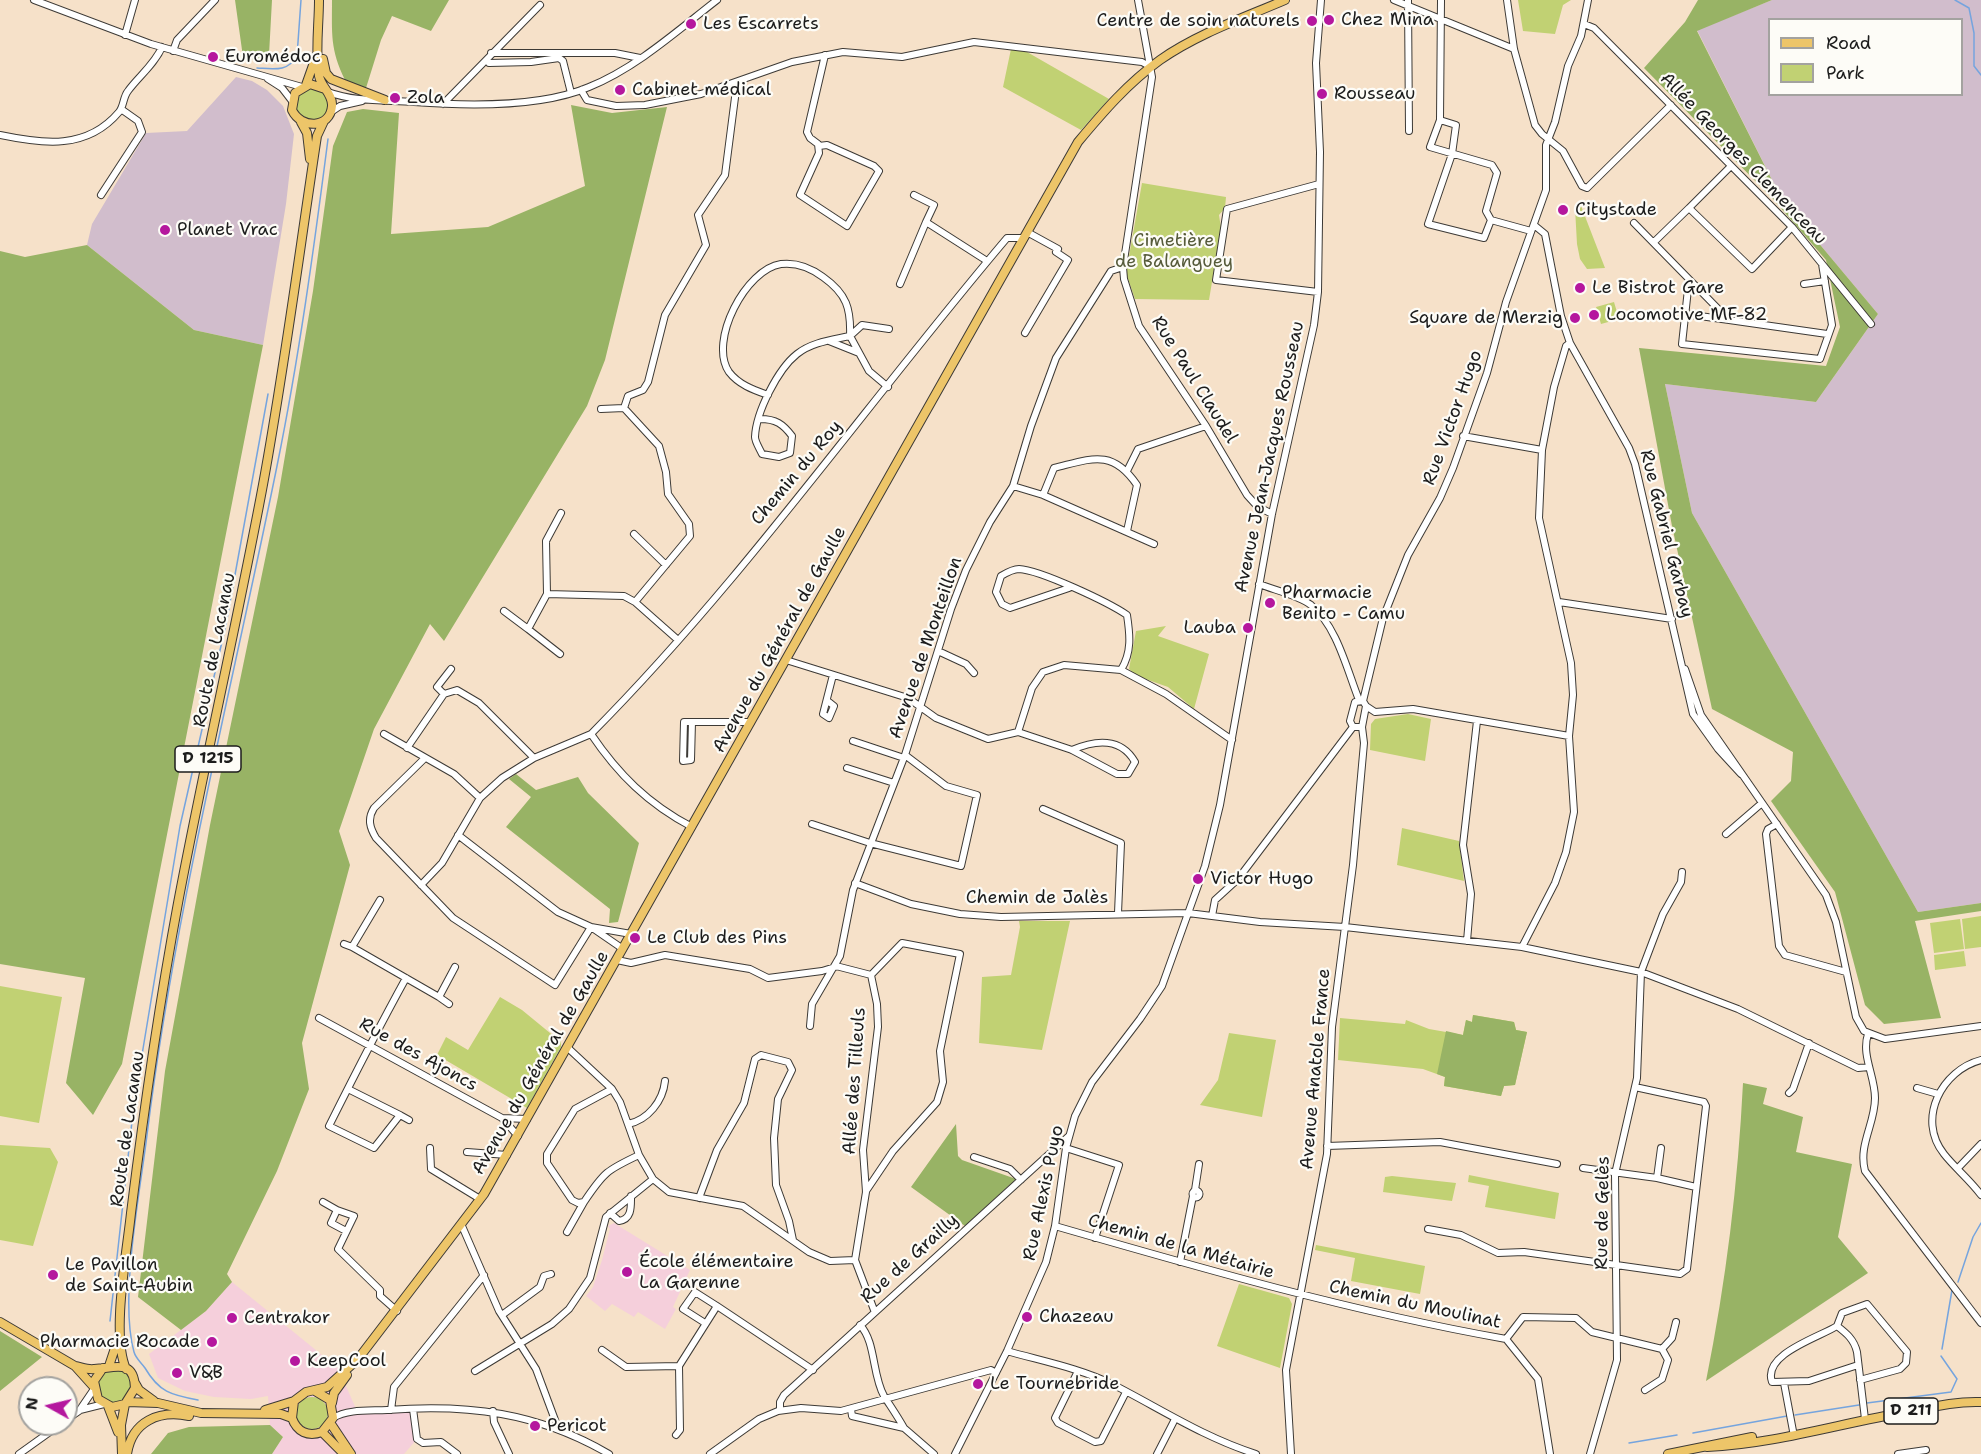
<!DOCTYPE html>
<html>
<head>
<meta charset="utf-8">
<style>
	body { margin:0 }
	#map { position:relative; width:1981px; height:1454px; overflow:hidden; background:#f6e1c9; font-family:"Shantell Sans",sans-serif }
	canvas { display:block }
	.legend { position:absolute; left:1768px; top:18px; width:195px; height:78px; box-sizing:border-box; background:#fdfcf7; border:2px solid #a3a29f; margin:0; padding:8px 10px; list-style:none; font-size:18px; color:#1c1c1c }
	.legend li { display:flex; align-items:center; gap:12px; height:30px }
	.legend b { width:30px; border:2px solid #a3a29f }
	.north { position:absolute; left:18px; top:1376px; width:60px; height:60px; box-sizing:border-box; background:#fdfcf7; border:2px solid #a3a29f; border-radius:50%; rotate:278deg; font-size:16px; font-weight:700; line-height:24px; text-align:center; color:#1c1c1c }
	.north::after { content:''; display:block; margin:auto; width:21px; height:27px; background:#b5179e; clip-path:polygon(50% 0,100% 100%,50% 72%,0 100%) }
</style>
</head>
<body>
<div id="map">
<canvas width="1981" height="1454"></canvas>
<ul class="legend">
<li><b style="height:8px;background:#edc569"></b>Road</li>
<li><b style="height:16px;background:#c1d173"></b>Park</li>
</ul>
<div class="north">N</div>
</div>
<script>
const ctx = document.querySelector('canvas').getContext('2d');
ctx.lineJoin = 'round';
function fill(path, color) { ctx.fillStyle = color; ctx.fill(path, 'evenodd'); }
function strokePath(path, color, width, dash) { ctx.strokeStyle = color; ctx.lineWidth = width; ctx.lineCap = dash ? 'butt' : 'round'; ctx.setLineDash(dash || []); ctx.stroke(path); }
function label(font, color, halo, rows, align = 'center') {
  ctx.font = font + ' "Shantell Sans",sans-serif'; ctx.lineWidth = 4.5; ctx.setLineDash([]); ctx.textBaseline = 'middle'; ctx.strokeStyle = halo; ctx.fillStyle = color; for (const [text, x, y, turn = 0] of rows) {
    ctx.save(); ctx.translate(x, y); ctx.rotate((+turn || 0) * Math.PI / 180); ctx.textAlign = isNaN(turn) ? turn : align; if (halo) ctx.strokeText(text, 0, 0); ctx.fillText(text, 0, 0); ctx.restore();
  }
}
const built = new Path2D(`
	M614 1223 690 1270 673 1307 676 1309 665 1329 638 1312 634 1317 612 1304 605 1311 586 1296 593 1287 602 1260 610 1229 608 1226Z
	M232 1282 338 1368 357 1411 413 1409 417 1439 404 1454H272L283 1437 270 1425 268 1396 251 1399 214 1397 185 1391 158 1378 149 1354 206 1311Z`);
const industrial = new Path2D(`
	M1772 0H1981V903L1918 912 1692 513 1665 384 1816 402 1878 314 1781 198 1697 30ZM1770 20H1962V94H1770Z
	M236 77 252 81 267 90 283 106 294 134 286 204 263 345 194 330 87 245 92 224 146 133 187 131Z`);
const green = new Path2D(`
	M1518 0H1571L1563 5 1555 34 1523 31Z
	M1011 49 1027 52 1109 99 1081 130 1003 87Z
	M295 104a17 17 0 1 1 34 0a17 17 0 1 1-34 0Z
	M1142 183 1226 197 1225 208 1219 215 1221 228 1209 300 1135 299 1126 273Z
	M1581 206 1605 268 1587 269 1580 259 1577 244 1575 208Z
	M1614 302 1619 319 1601 324 1596 307Z
	M1166 626 1158 636 1209 654 1194 709 1168 687 1137 676 1129 669 1136 631Z
	M1408 714 1431 719 1425 761 1370 750 1371 724 1375 719Z
	M1402 828 1459 841 1464 881 1397 865Z
	M1981 916V947L1965 949 1962 919Z
	M1960 919 1964 949 1934 953 1930 923Z
	M1019 921H1070L1042 1050 979 1043 982 977 1011 975 1020 927Z
	M1964 951 1966 966 1935 970 1934 955Z
	M0 986 62 997 39 1123 0 1116Z
	M500 997 522 1010 561 1042V1047L527 1108 437 1055 446 1037 468 1050Z
	M1473 1015 1514 1022 1516 1030 1527 1032 1515 1085 1504 1086 1501 1096 1444 1086 1445 1077 1423 1069 1338 1060 1340 1018 1405 1024 1406 1020 1429 1029 1463 1035 1466 1020 1472 1022Z
	M1229 1033 1276 1040 1262 1117 1200 1105 1218 1080Z
	M0 1145 50 1148 58 1162 33 1246 0 1240Z
	M1469 1175 1559 1193 1555 1219 1485 1207 1489 1186 1468 1182Z
	M1392 1176 1456 1183 1452 1201 1383 1192 1385 1177Z
	M1316 1245 1425 1266 1420 1294 1351 1281 1355 1258 1315 1250Z
	M1239 1284 1289 1298 1292 1304 1280 1368 1217 1346Z
	M98 1386a17 17 0 1 1 34 0a17 17 0 1 1-34 0Z
	M296 1413a16 16 0 1 1 32 0a16 16 0 1 1-32 0Z`);
const forest = new Path2D(`
	M235 0H272L269 55C260 63 254 60 243 57Z
	M332 0H449L431 31 392 16 381 40 366 88 345 80C330 49 332 34 332 0Z
	M1698 0H1772L1697 31 1781 198 1878 314 1816 402 1665 384 1692 513 1918 912 1981 903V911L1915 921 1941 1018 1884 1024 1865 1005 1835 892 1771 801 1791 781 1793 752 1712 709 1672 526 1639 348 1826 366 1840 327 1826 260 1772 198 1644 68 1685 22Z
	M571 105 612 113 667 107 605 360 587 406 444 641 430 624 374 729 339 831 350 865 302 1043 309 1089 277 1171 227 1274 232 1282 206 1311 181 1330 138 1297 165 1071 210 825 278 497 313 291 333 146 347 112 363 109 399 113 391 234 488 227 585 186Z
	M87 245 194 330 263 345 122 1064 93 1115 66 1083 85 978 0 964V251L25 257Z
	M516 774 536 790 578 777 588 793 639 843 618 922 609 923 610 909 506 827 531 797 509 779Z
	M1473 1015 1514 1022 1516 1030 1527 1032 1515 1085 1504 1086 1501 1096 1444 1086 1445 1077 1437 1074 1446 1031 1463 1035 1466 1020 1472 1022Z
	M1743 1083 1767 1088 1763 1104 1803 1117 1796 1152 1852 1164 1838 1237 1868 1273 1706 1381C1726 1282 1738 1183 1743 1083Z
	M956 1124 958 1156 962 1160 1016 1179 965 1226 911 1187Z
	M0 1331 42 1357 0 1391Z
	M270 1425 283 1437 272 1454H151L168 1433 189 1427Z`);
const stream = new Path2D(`
	M1955 0 1969 8 1974 33V66L1981 75
	M257 68C274 69 288 72 297 56L301 0
	M1958 1282 1973 1237 1981 1223
	M110 1321 134 1103 180 826 226 624 268 394
	M1942 1349 1952 1290
	M198 1400C171 1395 159 1392 145 1368 141 1362 136 1359 134 1352 119 1298 140 1193 147 1135 175 909 232 689 277 466 299 358 314 248 328 139
	M1867 1403 1951 1392 1957 1379 1941 1356
	M1795 1415 1859 1405
	M1693 1433 1787 1416
	M1629 1443 1677 1435`);
const minor = new Path2D(`
	M34 0 151 44 302 87
	M1138 0 1152 77 1123 267 1124 279 1139 326 1206 426 1247 495 1257 506 1272 514
	M1394 0 1514 49
	M1408 0 1409 131
	M1441 0 1440 120 1430 147 1492 165 1497 173 1486 211 1491 220 1531 231
	M1507 0 1514 49 1535 125 1542 134 1563 151 1582 186 1587 188 1671 105
	M1584 24 1594 28 1792 227 1871 324
	M125 35 135 0
	M173 51 177 40 215 0
	M491 53H615L640 58
	M489 63 531 62 559 58 563 61 571 93
	M268 79 282 88 292 101
	M581 90 587 100 616 106 645 105 701 94 792 62 843 52 902 57 974 42 1142 62 1151 67
	M328 92C354 102 386 100 414 102 467 106 540 108 589 87 636 68 677 31 717 0
	M443 104 540 5
	M331 112 340 106 362 101
	M1440 120 1456 125 1452 154 1428 224 1484 238 1491 220
	M0 135C43 144 87 150 119 112 124 106 123 97 128 91 138 77 155 64 162 47
	M819 146 827 145 874 166 879 171 847 226 800 195 819 153 818 144 810 138 807 132 825 55
	M1731 166 1689 208 1752 269 1792 227
	M101 195 142 132 138 121 121 109
	M914 195 934 205 926 222
	M1634 223 1729 320 1827 334
	M1534 225 1545 234 1561 316 1570 343 1629 448 1635 464 1693 714 1718 749 1741 774
	M1654 242 1689 208
	M1689 280 1682 344 1820 359 1832 325 1822 264
	M900 284 926 222 987 261
	M1804 284 1825 281
	M1318 292 1216 280 1227 209 1319 184
	M1685 314 1729 320
	M1025 333 1068 260 1056 252 1058 249 1027 232
	M829 341 859 353
	M768 395C754 390 739 385 729 372 708 341 746 269 781 264 798 262 811 268 823 277 847 294 851 309 850 336L862 325 889 329
	M624 408 659 446 666 472 668 494 689 524 690 536 635 602
	M601 409 624 408 628 396 643 390 648 382 665 315 706 245 698 215 725 175 737 82
	M760 419C776 419 783 424 792 436L790 453 779 457 762 454C760 449 755 442 755 437 756 412 778 369 797 354 812 342 832 340 850 336L869 371 888 387
	M1463 436 1542 450
	M1127 471 1138 449 1206 426
	M1013 486 1043 495 1154 544
	M1043 495 1054 468C1091 459 1112 448 1137 485L1127 531
	M634 534 666 565
	M1259 584C1274 590 1298 595 1311 605 1337 626 1347 670 1359 700
	M1069 588 1010 608 1002 604 996 592 1001 576C1006 573 1013 569 1019 569 1040 570 1108 602 1127 615 1130 635 1132 652 1121 670
	M547 594 546 541 561 513
	M1559 602 1672 619
	M504 611 528 629
	M938 651 966 664 974 673
	M560 654 528 629 547 594 624 596 635 602 678 640
	M786 660 908 698 936 718 988 739 1018 732 1032 688 1043 672 1064 665 1121 670 1166 694 1232 740
	M1685 669 1701 715 1826 895 1836 922 1856 1017 1864 1031 1885 1039 1981 1026
	M444 694 437 687 451 669
	M1363 701 1383 618 1408 555 1440 498 1453 468 1487 373 1506 302 1546 190V145L1555 122 1568 66 1581 36 1588 0
	M826 703 829 702 834 706 829 718 823 714 833 675
	M1366 706 1375 712 1413 709 1569 736
	M692 722 691 760 683 761 684 722H751
	M1362 727H1353L1350 721 1355 702 1363 701
	M1018 732 1072 750 1117 774H1128L1135 762C1121 737 1095 740 1072 750
	M384 734 454 774 480 798
	M591 734C743 581 868 402 1007 238H1024
	M853 741 904 758
	M407 748 444 694 457 690 479 703 534 758
	M425 758 374 808C367 819 370 828 376 838L453 918 555 985 591 927
	M847 768 894 783
	M1043 809 1121 843 1118 913
	M812 824 870 843 961 866 977 795 946 786 905 755
	M1777 824 1768 829 1766 834 1779 946 1785 955 1846 972
	M1726 834 1762 803
	M458 835 558 912 591 927 623 949
	M855 883 911 904 960 914 1001 917 1188 913 1260 922 1345 927 1522 947 1641 972 1738 1009 1858 1068 1869 1067
	M421 885 442 863 480 798 502 778 534 758 591 734C618 774 648 804 692 827
	M380 900 352 947 439 997 455 967
	M1212 916 1215 900 1238 879 1353 727
	M591 927 631 934
	M1467 941 1471 894 1463 845 1477 721
	M344 944 352 947
	M1522 947 1555 883 1566 852 1574 812 1569 736 1573 695 1571 663 1539 518 1542 450 1554 387 1566 346 1570 343
	M617 960 631 963 665 955 750 969 768 978 822 971 835 967
	M836 966 871 975 877 1004 878 1027 863 1150 866 1192 855 1260 874 1310
	M439 997 449 1004
	M319 1018 502 1118 518 1136
	M810 1026 812 1004 840 956 853 890 905 755 951 609 966 570 990 522 1013 486 1031 426 1056 358 1111 271 1123 267
	M1868 1034C1861 1055 1875 1076 1875 1098 1875 1124 1858 1145 1865 1171L1981 1323
	M568 1048 612 1089 620 1102 639 1155 653 1179 669 1192 743 1206 809 1252 830 1261 855 1260
	M1981 1060C1942 1070 1916 1119 1944 1154 1955 1168 1970 1180 1981 1195
	M1917 1088 1938 1094
	M348 1089 400 1115 374 1148 329 1126C354 1076 379 1027 406 978
	M612 1089 575 1109 547 1154V1163L572 1200 578 1203 584 1202C604 1172 607 1170 639 1155
	M1789 1093 1793 1089 1809 1043
	M400 1115 409 1120
	M502 1118 527 1119
	M628 1124C648 1120 663 1101 665 1081
	M1327 1146 1440 1142 1557 1164
	M430 1148 431 1169 480 1199
	M1066 1148 1119 1165 1095 1238
	M467 1152 507 1155
	M974 1157 1010 1169 1021 1180
	M1583 1168 1657 1178 1696 1187
	M1958 1168 1981 1144
	M1657 1178 1661 1148
	M1195 1190 1199 1164
	M1192.5 1194a3.5 3.5 0 1 1 7 0a3.5 3.5 0 1 1-7 0Z
	M866 1191 893 1151 937 1102 943 1082 940 1051 960 954 902 943 871 975
	M699 1198 717 1150 744 1103 755 1059 761 1055 788 1062 792 1070 778 1099 774 1138 776 1185 789 1221 793 1240
	M323 1202 337 1210
	M610 1213 619 1221C632 1219 631 1207 631 1196
	M462 1226 499 1311 536 1369 558 1428
	M1055 1226C1204 1269 1353 1312 1506 1339L1538 1379 1550 1454
	M1428 1229 1461 1235 1498 1253 1524 1252 1680 1274 1687 1269 1706 1106 1704 1102 1635 1087
	M346 1231 331 1223 337 1210 354 1216 338 1249 380 1290V1296L397 1311
	M567 1232 584 1202
	M1180 1262 1193 1196
	M502 1315 540 1287 544 1276 551 1274
	M705 1323 683 1309 695 1292 717 1306
	M860 1325C876 1342 872 1375 884 1396 891 1407 898 1417 904 1428
	M1837 1326 1842 1313 1867 1304 1907 1352 1906 1363 1900 1369 1860 1380
	M1506 1339 1523 1317 1576 1318 1592 1332 1662 1349 1668 1360 1662 1379 1645 1390
	M1662 1349 1672 1338 1676 1322
	M602 1350 626 1367 679 1366 717 1306 813 1370
	M1007 1351C1042 1361 1079 1368 1112 1384 1161 1409 1203 1437 1256 1454
	M1858 1365 1809 1381 1772 1382C1762 1354 1820 1337 1837 1326 1846 1333 1854 1339 1857 1352L1865 1419
	M475 1371 552 1324 569 1309 590 1278 606 1217 653 1179
	M1078 1371 1055 1418 1058 1423 1095 1442 1101 1441 1126 1392
	M1784 1383 1793 1431
	M413 1409 417 1439 423 1443 441 1442 457 1454
	M851 1409 852 1416 904 1428 934 1454
	M80 1410 104 1404
	M391 1410 394 1387 484 1275
	M780 1410V1402L784 1395 1069 1136
	M493 1411 494 1422 509 1454
	M333 1418C348 1409 369 1411 387 1410 468 1404 537 1412 609 1454
	M66 1420 79 1411 94 1389
	M676 1435 680 1430 679 1366
	M19 1454 61 1424
	M710 1454 759 1419 778 1411 801 1408 841 1411 991 1370 996 1373
	M955 1454 1007 1351 1046 1262 1055 1226 1066 1148 1075 1116 1092 1082 1140 1019 1162 986 1205 866 1220 805 1272 514 1314 325 1318 292 1320 152 1316 63 1321 0
	M1157 1454 1175 1419
	M1291 1454 1286 1370 1327 1154 1332 1027 1353 865 1364 743 1362 727 1366 706 1363 701
	M1590 1454 1617 1360 1615 1174 1637 1078 1641 972 1663 914 1681 882 1682 872
	M1898 1454 1926 1450`);
const major = new Path2D(`
	M319 0C319 25 315 52 319 76 321 87 333 94 332 106 330 129 301 129 292 110L295 93 310 84 325 89
	M323 59 326 73 331 79 385 100
	M306 85 317 54
	M301 122 307 133 310 159
	M0 1322 75 1366 93 1386
	M75 1366C81 1367 88 1370 94 1369 113 1369 134 1357 135 1388L125 1404 112 1407 98 1399 94 1381 103 1368
	M109 1366 117 1342
	M126 1369C111 1335 127 1252 131 1213 144 1109 159 1005 178 903 204 765 236 628 262 490 284 372 299 254 317 136L324 121
	M135 1383 139 1390 154 1401
	M315 1391 330 1400 333 1418 322 1432C308 1437 297 1432 292 1418L294 1401 306 1392 327 1387 358 1359 484 1194 1078 142C1103 112 1128 83 1160 60 1197 34 1243 18 1285 0
	M127 1402 158 1403 201 1413 281 1414 292 1418
	M332 1403 334 1393 347 1375
	M108 1406 118 1432
	M265 1410 294 1401
	M331 1424 351 1454
	M322 1432 344 1454
	M1707 1447C1775 1444 1841 1423 1907 1412 1932 1407 1956 1401 1981 1402
	M122 1454 121 1425 125 1404
	M127 1454C132 1421 159 1410 189 1416
	M1668 1454 1752 1437`);
const markers = [
	[1329,20,6,"#b5179e"],
	[1312,21,6,"#b5179e"],
	[691,24,6,"#b5179e"],
	[213,57,6,"#b5179e"],
	[620,90,6,"#b5179e"],
	[1322,94,6,"#b5179e"],
	[395,98,6,"#b5179e"],
	[1563,210,6,"#b5179e"],
	[165,230,6,"#b5179e"],
	[1580,288,6,"#b5179e"],
	[1594,315,6,"#b5179e"],
	[1575,318,6,"#b5179e"],
	[1270,603,6,"#b5179e"],
	[1248,628,6,"#b5179e"],
	[1198,879,6,"#b5179e"],
	[635,938,6,"#b5179e"],
	[627,1272,6,"#b5179e"],
	[53,1275,6,"#b5179e"],
	[1027,1317,6,"#b5179e"],
	[232,1318,6,"#b5179e"],
	[212,1342,6,"#b5179e"],
	[295,1361,6,"#b5179e"],
	[177,1373,6,"#b5179e"],
	[978,1384,6,"#b5179e"],
	[535,1426,6,"#b5179e"]
];
const shields = [
	[208,759,66],
	[1911,1411,54]
];
const shieldNames = [
	["D 1215",208,759],
	["D 211",1911,1411]
];
const poiNames = [
	["Chez Mina",1341,20],
	["Centre de soin naturels",1300,21,"right"],
	["Les Escarrets",703,24],
	["Euromédoc",225,57],
	["Cabinet médical",632,90],
	["Rousseau",1334,94],
	["Zola",407,98],
	["Citystade",1575,210],
	["Planet Vrac",177,230],
	["Le Bistrot Gare",1592,288],
	["Locomotive MF-82",1606,315],
	["Square de Merzig",1563,318,"right"],
	["Pharmacie",1282,593],
	["Benito - Camu",1282,614],
	["Lauba",1236,628,"right"],
	["Victor Hugo",1210,879],
	["Le Club des Pins",647,938],
	["École élémentaire",639,1262],
	["La Garenne",639,1283],
	["Le Pavillon",65,1265],
	["de Saint-Aubin",65,1286],
	["Chazeau",1039,1317],
	["Centrakor",244,1318],
	["Pharmacie Rocade",200,1342,"right"],
	["KeepCool",307,1361],
	["V&B",189,1373],
	["Le Tournebride",990,1384],
	["Pericot",547,1426]
];
const streetNames = [
	["Allée Georges Clemenceau",1743,159,46],
	["Rue Paul Claudel",1194,380,58],
	["Rue Victor Hugo",1453,418,-70],
	["Avenue Jean-Jacques Rousseau",1270,457,-78],
	["Chemin du Roy",797,473,-50],
	["Rue Gabriel Garbay",1666,534,76],
	["Avenue du Général de Gaulle",780,640,-61],
	["Avenue de Monteillon",926,648,-71],
	["Route de Lacanau",215,650,-79],
	["Chemin de Jalès",1037,898],
	["Rue des Ajoncs",418,1055,29],
	["Avenue du Général de Gaulle",541,1063,-60],
	["Avenue Anatole France",1316,1069,-85],
	["Allée des Tilleuls",855,1081,-86],
	["Route de Lacanau",128,1129,-82],
	["Rue Alexis Puyo",1044,1193,-78],
	["Rue de Gelès",1603,1213,-89],
	["Chemin de la Métairie",1181,1247,16],
	["Rue de Grailly",910,1259,-42],
	["Chemin du Moulinat",1415,1305,12]
];
const parkNames = [
	["Cimetière",1174,241],
	["de Balanguey",1174,262]
];
fill(built, '#f5cfdb');
fill(industrial, '#d1bdcc');
fill(green, '#c1d173');
fill(forest, '#98b365');
strokePath(stream, '#75a4de', 1.5);
strokePath(minor, '#3d3a36', 8);
strokePath(major, '#3d3a36', 10);
strokePath(minor, '#fff', 6);
strokePath(major, '#edc569', 8);
for (const [x, y, r, color] of markers) { const dot = new Path2D(); dot.arc(x, y, r, 0, 2 * Math.PI); ctx.fillStyle = color; ctx.fill(dot); strokePath(dot, '#fdfcf7', 2); }
for (const [x, y, w] of shields) { const box = new Path2D(); box.roundRect(x - w / 2, y - 13, w, 26, 4.5); ctx.fillStyle = '#fdfcf7'; ctx.fill(box); strokePath(box, '#1c1c1c', 1.5); }
label('bold 16px', '#1c1c1c', null, shieldNames);
label('18px', '#1c1c1c', '#fdfcf7', poiNames, 'left');
label('18px', '#1c1c1c', '#fdfcf7', streetNames);
label('18px', '#565b3a', '#fdfcf7', parkNames);
</script>
</body>
</html>
